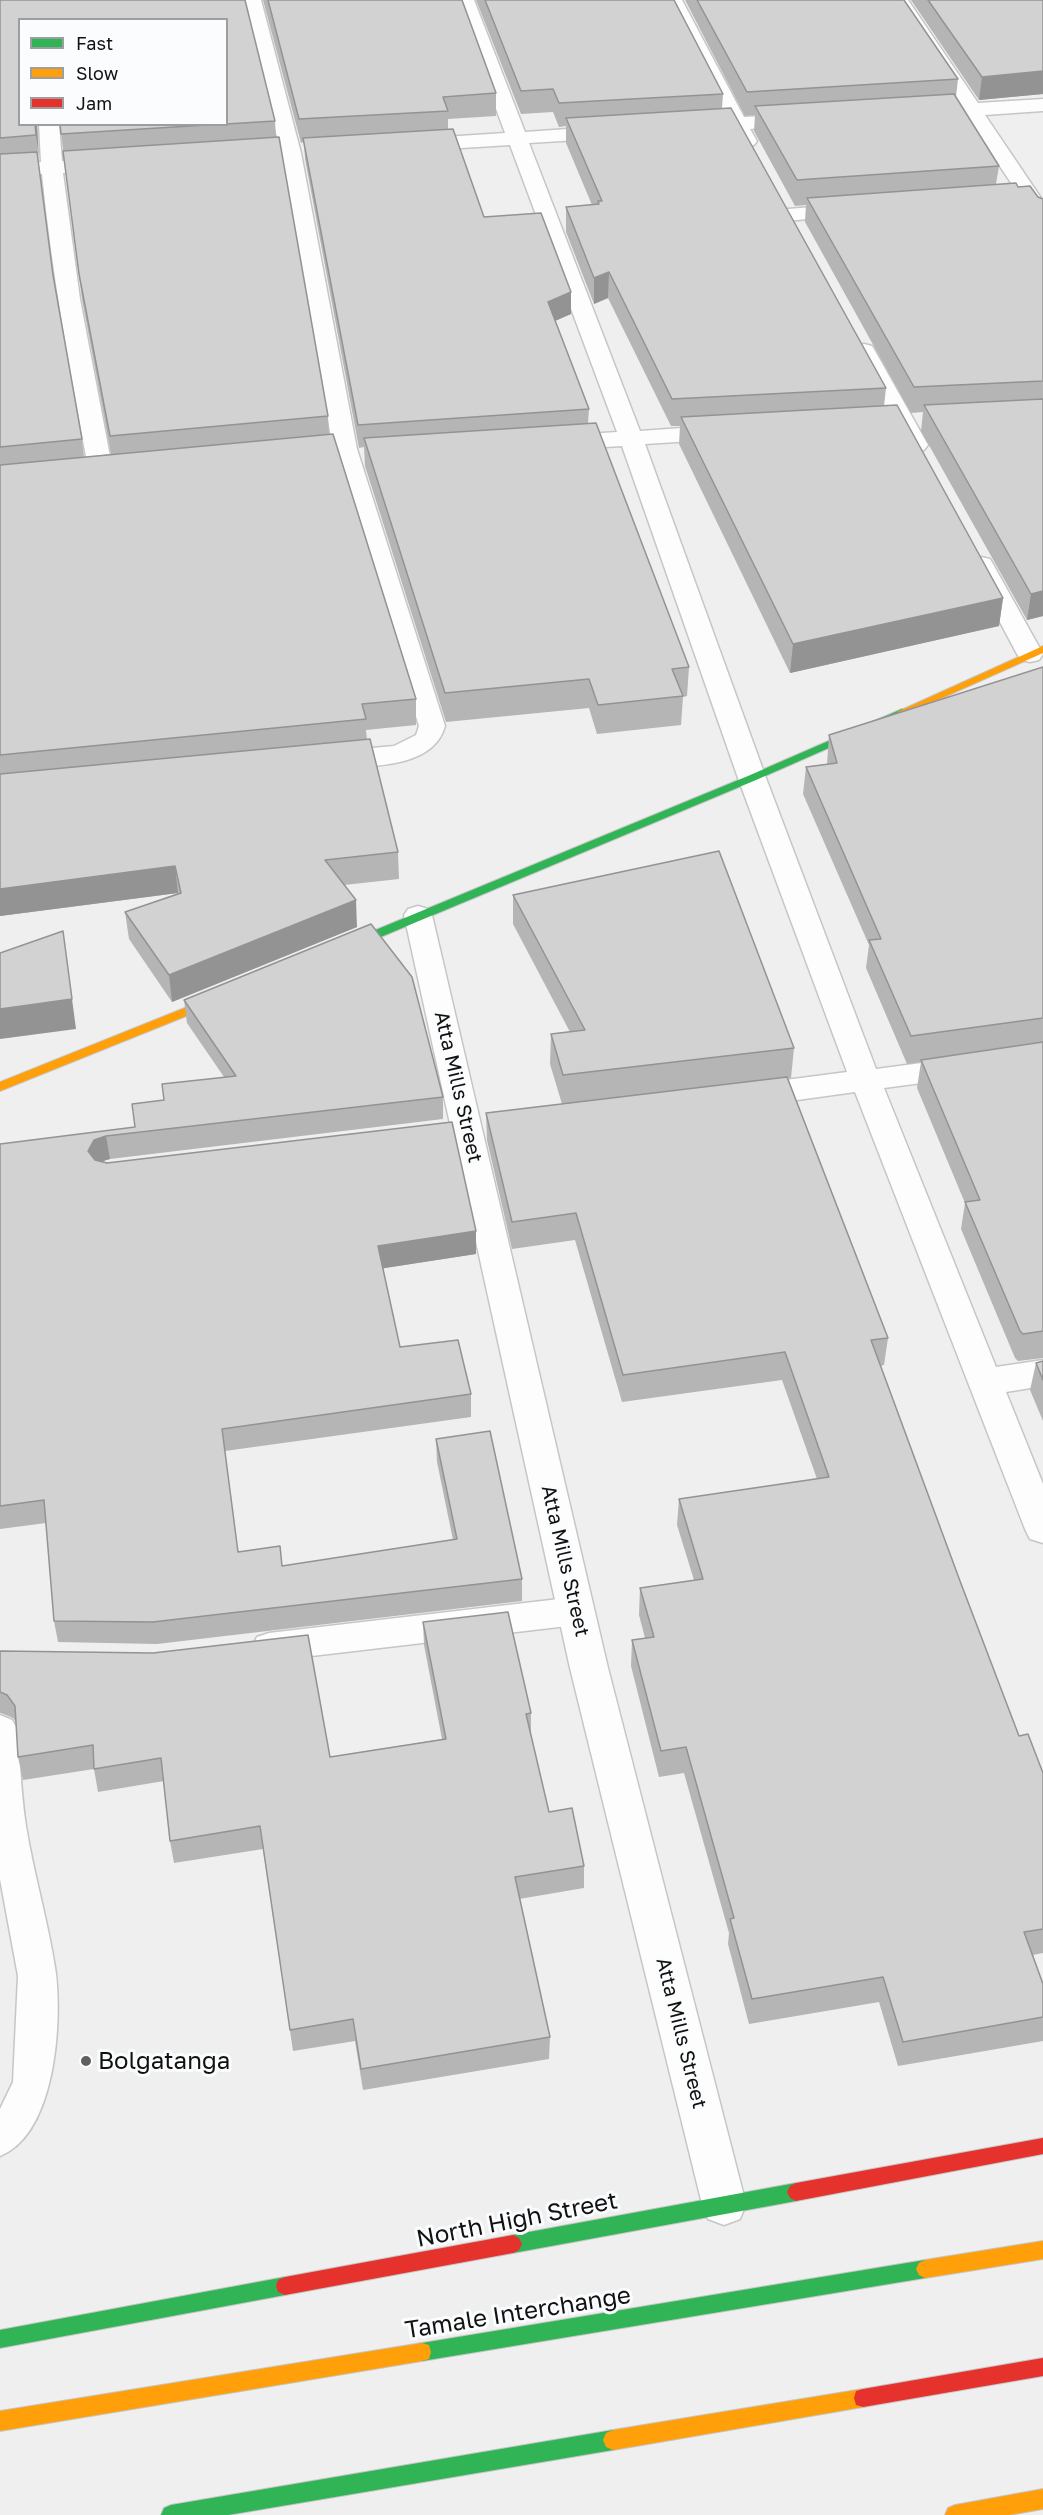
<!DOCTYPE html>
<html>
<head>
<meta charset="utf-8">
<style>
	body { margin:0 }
	#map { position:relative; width:1043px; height:2515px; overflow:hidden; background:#efefef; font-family:"Golos Text",sans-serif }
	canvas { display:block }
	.legend { position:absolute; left:18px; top:18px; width:210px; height:108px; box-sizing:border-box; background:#fbfcfd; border:2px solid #9d9e9f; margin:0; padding:8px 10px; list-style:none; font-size:18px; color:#101111 }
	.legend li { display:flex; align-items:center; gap:12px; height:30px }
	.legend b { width:30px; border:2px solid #9d9e9f }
</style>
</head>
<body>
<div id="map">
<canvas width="1043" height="2515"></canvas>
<ul class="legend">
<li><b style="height:8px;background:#30b455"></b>Fast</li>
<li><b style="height:8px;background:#ff9f0a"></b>Slow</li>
<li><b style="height:8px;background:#e5322d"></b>Jam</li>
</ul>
</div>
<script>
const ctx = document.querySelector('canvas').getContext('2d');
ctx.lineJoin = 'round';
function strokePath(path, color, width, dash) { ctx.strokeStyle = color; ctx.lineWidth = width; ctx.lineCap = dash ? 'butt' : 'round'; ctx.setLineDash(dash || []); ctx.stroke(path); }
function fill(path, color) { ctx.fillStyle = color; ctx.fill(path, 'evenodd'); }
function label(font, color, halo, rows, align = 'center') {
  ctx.font = font + ' "Golos Text",sans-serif'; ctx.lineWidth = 6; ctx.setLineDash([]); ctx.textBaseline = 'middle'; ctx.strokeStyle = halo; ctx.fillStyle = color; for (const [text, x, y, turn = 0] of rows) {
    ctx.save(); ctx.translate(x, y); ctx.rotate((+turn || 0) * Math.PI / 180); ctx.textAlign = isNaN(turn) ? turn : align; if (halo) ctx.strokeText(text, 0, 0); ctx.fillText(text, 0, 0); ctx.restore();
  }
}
const lane = new Path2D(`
	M576 1597 588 1601 593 1611 588 1621 576 1625 269 1661 257 1657 252 1647 257 1637 269 1633Z
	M0 1715 12 1720 18 1730C20 1762 21 1794 26 1826 34 1876 49 1924 56 1974 62 2026 55 2134 0 2156V2109L13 2082 18 1976 0 1879Z`);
const street = new Path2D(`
	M243 0H261L301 153 357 449 445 726C433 770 366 766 329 768L319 766 315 760 319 754 329 752 394 746 416 735 419 726 333 449 281 153Z
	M456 0H474L525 132 610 126 617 128 620 132 617 136 610 138 529 143 640 431 724 425 732 427 736 432 732 437 724 439 645 444 766 778 876 1069 1043 1047V1067L884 1088 996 1367 1043 1360V1386L1006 1392 1043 1484V1543L1030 1539 1025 1529 855 1092 747 1107 736 1103 731 1096 736 1089 747 1085 847 1072 738 778 622 446 557 450 549 448 545 443 549 438 557 436 617 432 510 145 413 151 406 149 403 145 406 141 413 139 505 133Z
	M664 0H682L744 117 799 114 809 120 806 124 750 129 757 141 754 145H740L731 130H687L684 126 687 122 725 118Z
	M890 0H908L978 103 1043 99V111L985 115 1043 201V222L1036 220 966 116 919 119 909 113 919 107 959 105Z
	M39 124H59L62 161 110 158 117 160 120 164 117 168 110 170 63 173 80 299 113 472 109 477H93L89 472C70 373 52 274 42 174L0 176V164L41 162Z
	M850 204 857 206 860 210 857 214 788 221 781 219 778 215 781 211 788 209Z
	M864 344 872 346 875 351 928 445 924 450H908L904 445 853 351 856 346Z
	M981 557 990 559 993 564 1043 654 1039 660 1030 662 1021 660 1017 654 969 564 972 559Z
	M418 906 428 909 432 915 608 1668 746 2204 740 2219 724 2225 708 2219 702 2204 570 1668 404 915 408 909Z`);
const fast = new Path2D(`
	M902 709 906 710V714L756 780 340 954 336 955 330 951 332 948 748 776Z
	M796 2183 802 2186 805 2192 802 2198 796 2201 513 2253 507 2250 504 2244 507 2238 513 2235Z
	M925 2260 931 2263 934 2269 931 2275 925 2278 422 2361 415 2359 413 2352 415 2345 422 2343Z
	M285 2277 292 2280 294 2286 292 2292 285 2295 0 2348V2330Z
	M613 2430 620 2433 623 2440 620 2447 613 2450 228 2515H161L164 2508 171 2505Z`);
const slow = new Path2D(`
	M1043 646V653L906 714H898L897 712Z
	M227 991 233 995 231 998 0 1091V1082Z
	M1043 2241V2259L925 2278 919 2275 916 2269 919 2263 925 2260Z
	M422 2343 429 2345 431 2352 429 2359 422 2361 0 2431V2411Z
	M863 2389 870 2391 872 2398 870 2405 863 2407 613 2450 606 2447 603 2440 606 2433 613 2430Z
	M1043 2489V2509L1009 2515H945L948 2508 955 2505Z`);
const jam = new Path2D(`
	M1043 2138V2154L796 2201 790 2198 787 2192 790 2186 796 2183Z
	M513 2235 519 2238 522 2244 519 2250 513 2253 285 2295 278 2292 276 2286 278 2280 285 2277Z
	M1043 2358V2376L863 2407 856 2405 854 2398 856 2391 863 2389Z`);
const wall = new Path2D(`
	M0 0 275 121 276 137 328 416 329 434 416 699V725L366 730 367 740 398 852 399 879 344 885 357 927 172 1002 129 939 125 912 178 893 0 916ZM20 20 226 124H60L66 174 82 299 111 454 84 457 82 439 53 276 38 159 37 124H20Z
	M263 0H462L496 93V116L448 119V129L484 217 571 292V314L555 321 589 409 588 423 689 667 687 696 683 697 681 725 597 734 589 708 446 722 365 466 364 447 359 448 305 159 304 142 301 143Z
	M476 0H674L723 94 722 108 886 388 884 406 1003 598 999 626 790 673 679 444 680 426H671L608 298 594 304 566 232V207L592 205 566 143V126L559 127 553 112 521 114Z
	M685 0H904L958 79 956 97 999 166 996 184 1018 187 1043 199V616L1027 620 921 431 923 412 911 413 805 222 806 205 795 206 754 131 755 115 745 116Z
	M911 0H1043V94L979 100Z
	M1043 667V1358L1018 1361 1015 1358 961 1229 965 1203 917 1088 921 1062 907 1064 866 968 869 945 803 794 806 767 827 764 829 735Z
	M513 895 794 1048 791 1078H788L888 1338 884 1365 880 1366 960 1581 1019 1736 1043 1773V1953L1033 1955 1043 1984V2041L898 2066 879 2002 749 2024 728 1944 729 1933 684 1773 659 1777 631 1666 632 1640 645 1638 639 1615 640 1588 694 1580 677 1525 679 1499 817 1479 782 1380 622 1402 575 1240 512 1249 487 1140 486 1113 562 1104 550 1064 551 1034 570 1032 513 924Z
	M184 1000 443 1097V1119L110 1159 102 1161 476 1254 383 1268 400 1347 471 1394V1417L225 1451 238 1552 282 1566 453 1540 437 1462 436 1439 522 1579V1601L157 1644 58 1642 54 1621 46 1523 0 1529V1144L135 1127 164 1100 224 1077 187 1023Z
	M1043 1361V1421L1030 1390 1036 1363Z
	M423 1622 531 1713V1735L549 1812 584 1866V1888L519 1899 550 2037 549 2059 363 2090 355 2041 293 2051 263 1849 174 1863 170 1841 164 1781 98 1792 94 1769 23 1780 18 1757 16 1722 13 1718 1 1713H0V1651L330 1757 442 1739 424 1645Z`);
const shadedWall = new Path2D(`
	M1043 71V94L979 100 982 77Z
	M35 124H37L39 159 36 135Z
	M609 272 608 298 594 304V278Z
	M571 292V314L548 324V302Z
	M1043 591V616L1027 620 1031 594Z
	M1003 598 999 626 790 673 793 644Z
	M175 866 178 893 0 916V889Z
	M356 900 357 927 172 1002 169 975Z
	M63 931 76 1029 0 1039V1009Z
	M106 1136 110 1159 97 1163 88 1151 94 1140Z
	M476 1231V1254L379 1269 378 1246Z`);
const building = new Path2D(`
	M0 0H245L275 121 226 124V20H20V124H35L36 135 0 138Z
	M268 0H462L496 93 443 97 448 111 299 119Z
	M485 0H674L723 94 559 103 553 89 521 91Z
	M697 0H904L958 79 747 92Z
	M928 0H1043V71L982 77Z
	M954 94 999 166 797 180 755 106Z
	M731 108 886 388 672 399 609 272 594 278 566 207 599 204 598 201H602L566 118Z
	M60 124H223L61 134Z
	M453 129 484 217 541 213 571 292 548 302 589 409 358 425 303 138Z
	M279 137 328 416 110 436 79 274 63 151Z
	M37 152 53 275 82 439 0 447V154Z
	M1016 183 1018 187 1030 186 1038 197 1043 199V381L914 387 807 198Z
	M1043 399V591L1031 594 924 405Z
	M897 405 1003 598 793 644 681 417Z
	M596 423 689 667 672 669 683 696 598 705 589 679 445 693 364 438Z
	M333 434 416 699 362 704 366 719 0 755V465Z
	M1043 667V1018L911 1036 869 940 881 939 806 767 837 763 829 735Z
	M370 739 398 852 325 860 356 900 169 975 125 912 181 893 175 866 0 889V774Z
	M719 851 794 1048 563 1075 551 1034 585 1030 513 895Z
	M371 924 412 977 443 1097 106 1136 94 1140 88 1151 95 1160 107 1163 452 1122 476 1231 378 1246 400 1347 458 1340 471 1394 222 1429 238 1552 280 1546 282 1566 457 1539 436 1439 490 1431 522 1579 153 1622 54 1621 44 1500 0 1506V1144L135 1127 132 1104 164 1100 162 1084 236 1076 184 1000Z
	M63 931 72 999 0 1009V953Z
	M1043 1042V1331L1023 1334 1020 1331 965 1202 980 1200 921 1060Z
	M787 1077 888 1338 871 1340 960 1581 1019 1736 1028 1734 1043 1773V1929L1024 1932 1043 1984V2017L903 2042 883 1977 752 1999 730 1919 734 1918 686 1747 661 1751 632 1640 654 1637 640 1588 703 1579 679 1499 829 1477 785 1352 623 1375 576 1213 512 1222 486 1113Z
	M1043 1361V1380L1036 1363Z
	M508 1612 531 1713 526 1714 549 1812 572 1808 584 1866 515 1877 550 2037 361 2069 353 2019 290 2030 260 1826 170 1841 161 1758 94 1769 93 1745 18 1757 15 1706 7 1695 0 1692V1651L153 1653 308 1635 330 1757 446 1739 423 1622Z`);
const markers = [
	[86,2061,6,"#5e5f5f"]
];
const streetNames = [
	["Atta Mills Street",458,1087,77],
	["Atta Mills Street",565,1561,77],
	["Atta Mills Street",681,2033,76]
];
const nearPoinames = [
	["Bolgatanga",98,2061]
];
const nearStreetnames = [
	["North High Street",517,2220,-11],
	["Tamale Interchange",518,2313,-9]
];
strokePath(lane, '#c6c6c6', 3);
strokePath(street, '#c6c6c6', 3);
strokePath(fast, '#c6c6c6', 2);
strokePath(slow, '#c6c6c6', 2);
strokePath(jam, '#c6c6c6', 2);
fill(lane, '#fdfdfd');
fill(street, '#fdfdfd');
fill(fast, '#30b455');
fill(slow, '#ff9f0a');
fill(jam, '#e5322d');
fill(wall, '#b5b5b5');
fill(shadedWall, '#939394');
fill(building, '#d2d2d3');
strokePath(building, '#939394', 1.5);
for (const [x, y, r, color] of markers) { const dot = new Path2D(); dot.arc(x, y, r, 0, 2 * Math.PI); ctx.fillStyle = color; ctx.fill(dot); strokePath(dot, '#fbfcfd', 2); }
label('20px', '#101111', '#fbfcfd', streetNames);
label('24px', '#101111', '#fbfcfd', nearPoinames, 'left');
label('24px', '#101111', '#fbfcfd', nearStreetnames);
</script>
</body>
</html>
